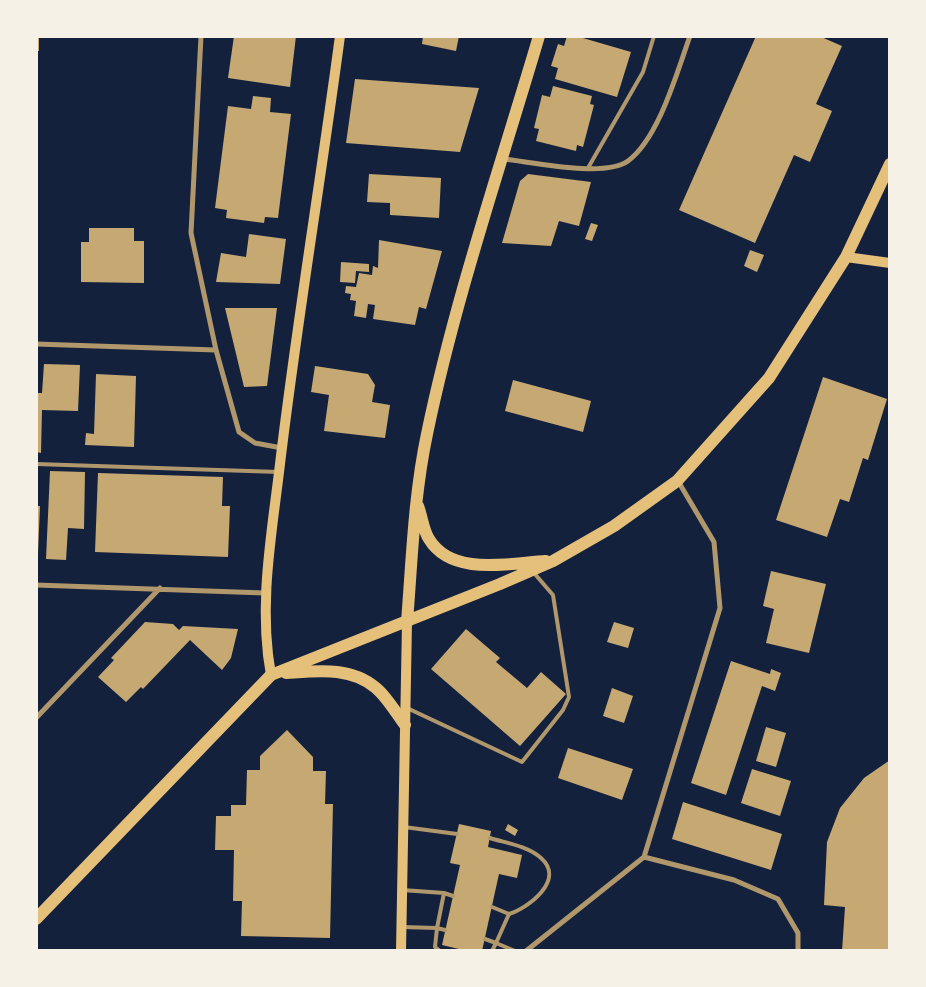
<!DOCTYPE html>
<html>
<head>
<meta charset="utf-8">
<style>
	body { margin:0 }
	#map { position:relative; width:926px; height:987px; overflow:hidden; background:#14213d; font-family:Mulish,sans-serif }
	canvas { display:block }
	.frame { position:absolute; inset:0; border:38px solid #f6f1e7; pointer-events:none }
</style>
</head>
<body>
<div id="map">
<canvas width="926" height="987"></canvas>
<div class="frame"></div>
</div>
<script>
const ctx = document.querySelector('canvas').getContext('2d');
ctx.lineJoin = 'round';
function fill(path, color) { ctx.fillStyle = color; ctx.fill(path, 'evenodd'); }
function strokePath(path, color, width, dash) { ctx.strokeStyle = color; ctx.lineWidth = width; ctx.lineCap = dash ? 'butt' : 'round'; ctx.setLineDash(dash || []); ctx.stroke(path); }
const building = new Path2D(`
	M36 36H39V51H36Z
	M234 36H296L290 87 228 78Z
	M423 36H459L456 51 422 44Z
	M567 36H576L631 52 617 97 555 79 558 68 551 66 558 44 564 46Z
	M756 36H819L842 46 816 104 832 111 810 162 794 155 755 243 679 210Z
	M355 79 479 88 460 152 346 143Z
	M553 86 592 96 590 104 594 105 583 147 577 145 576 151 536 141 539 129 534 128 542 95 550 97Z
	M253 96 271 98 270 112 291 114 278 218 265 217 264 223 226 218 227 210 215 208 228 106 251 109Z
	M369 174 441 178 439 218 390 215V203L367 202Z
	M528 174 591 182 579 226 559 221 551 246 502 243 520 181Z
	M591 223 598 225 592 241 585 239Z
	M89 228H134V241H144V283L81 282V242H89Z
	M249 234 286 239 280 284 216 282 221 253 246 257Z
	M379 240 442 251 426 309 419 307 415 325 373 319 375 305 368 304 366 318 354 316 356 301 350 300 351 294 345 293 346 286 356 287 359 273 372 275 373 266 378 268Z
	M750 250 764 255 757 272 744 266Z
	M341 262 369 264V272L356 271 355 283 340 282Z
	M225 308H277L267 386 244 387Z
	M44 364 80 365 78 411 42 410 41 453 36 452V393H42Z
	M315 366 368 374 375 385 372 402 390 405 385 438 324 431 329 395 311 392Z
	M96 374 136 376 134 447 85 445 86 433 94 434Z
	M823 377 887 399 868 460 863 458 849 502 840 499 827 537 776 520Z
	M513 380 591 401 583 432 505 411Z
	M50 471 85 472 84 529 68 528 66 560 46 559Z
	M98 473 223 477 222 506H230L228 557 95 552Z
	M36 506H40L38 554H36Z
	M771 571 826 584 809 653 766 643 774 609 763 606Z
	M145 622 173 624 179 630 183 626 238 629 231 658 222 670 190 640 143 689 141 687 126 702 98 677 114 660 111 658Z
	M614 622 634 628 628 648 607 642Z
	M466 629 500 658 496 662 527 688 541 672 566 694 520 746 431 669Z
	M731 661 770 674 771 669 781 673 775 691 762 686 726 795 691 783Z
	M612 688 633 696 624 723 603 716Z
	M766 727 786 733 776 767 756 761Z
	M287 730 313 757V771H326L325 804H333L330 938 241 936 242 901H233L234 850H215L216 816H231V805H246L247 770H260V756Z
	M568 748 633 769 622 800 558 778Z
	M890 760V951H842L845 907 824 905 827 842 840 808 864 778Z
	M752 769 791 781 780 816 741 803Z
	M683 802 782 834 771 870 672 839Z
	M459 824 491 831 488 847 522 855 517 878 499 874 482 951H467L442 945 460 865 450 863Z
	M508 824 518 830 515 836 505 830Z`);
const service = new Path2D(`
	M588 168 643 72 654 36
	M36 464 279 472
	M407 708 522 762 563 710 569 697 553 595 534 573
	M404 827 457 834
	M490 838C506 843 528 846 541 858 566 880 528 908 509 914
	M444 893 453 896
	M402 927 437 928 444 893 402 890
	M485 939 496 943 509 914 492 907
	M440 951 435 947 437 928 445 930
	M492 951 496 943 515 951`);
const minor = new Path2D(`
	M201 36 191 233 216 350 239 432 255 443 282 448
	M504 159C532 162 604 178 628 161 659 138 677 72 690 36
	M36 344 216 350
	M36 585 265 593
	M36 718 160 588
	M644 857 734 880 778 899 798 933V951
	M526 951 644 857 720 608 714 542 678 481`);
const secondary = new Path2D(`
	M846 257 890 263
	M271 675C258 605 272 533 280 464 297 321 321 179 340 36
	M401 951 407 622`);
const primary = new Path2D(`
	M418 506C422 516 423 530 429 539 452 577 510 563 546 561
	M407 622C412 559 414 495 427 434 455 299 500 168 539 36
	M286 673C316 671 351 666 376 688 387 697 396 713 405 725
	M36 919 271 675 500 584 553 561 614 526 677 481 769 378 846 257 890 164`);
fill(building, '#c6a872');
strokePath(service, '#b1986c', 4);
strokePath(minor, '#b1986c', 5);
strokePath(secondary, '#e5c07b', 10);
strokePath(primary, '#e5c07b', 12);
</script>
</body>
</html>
